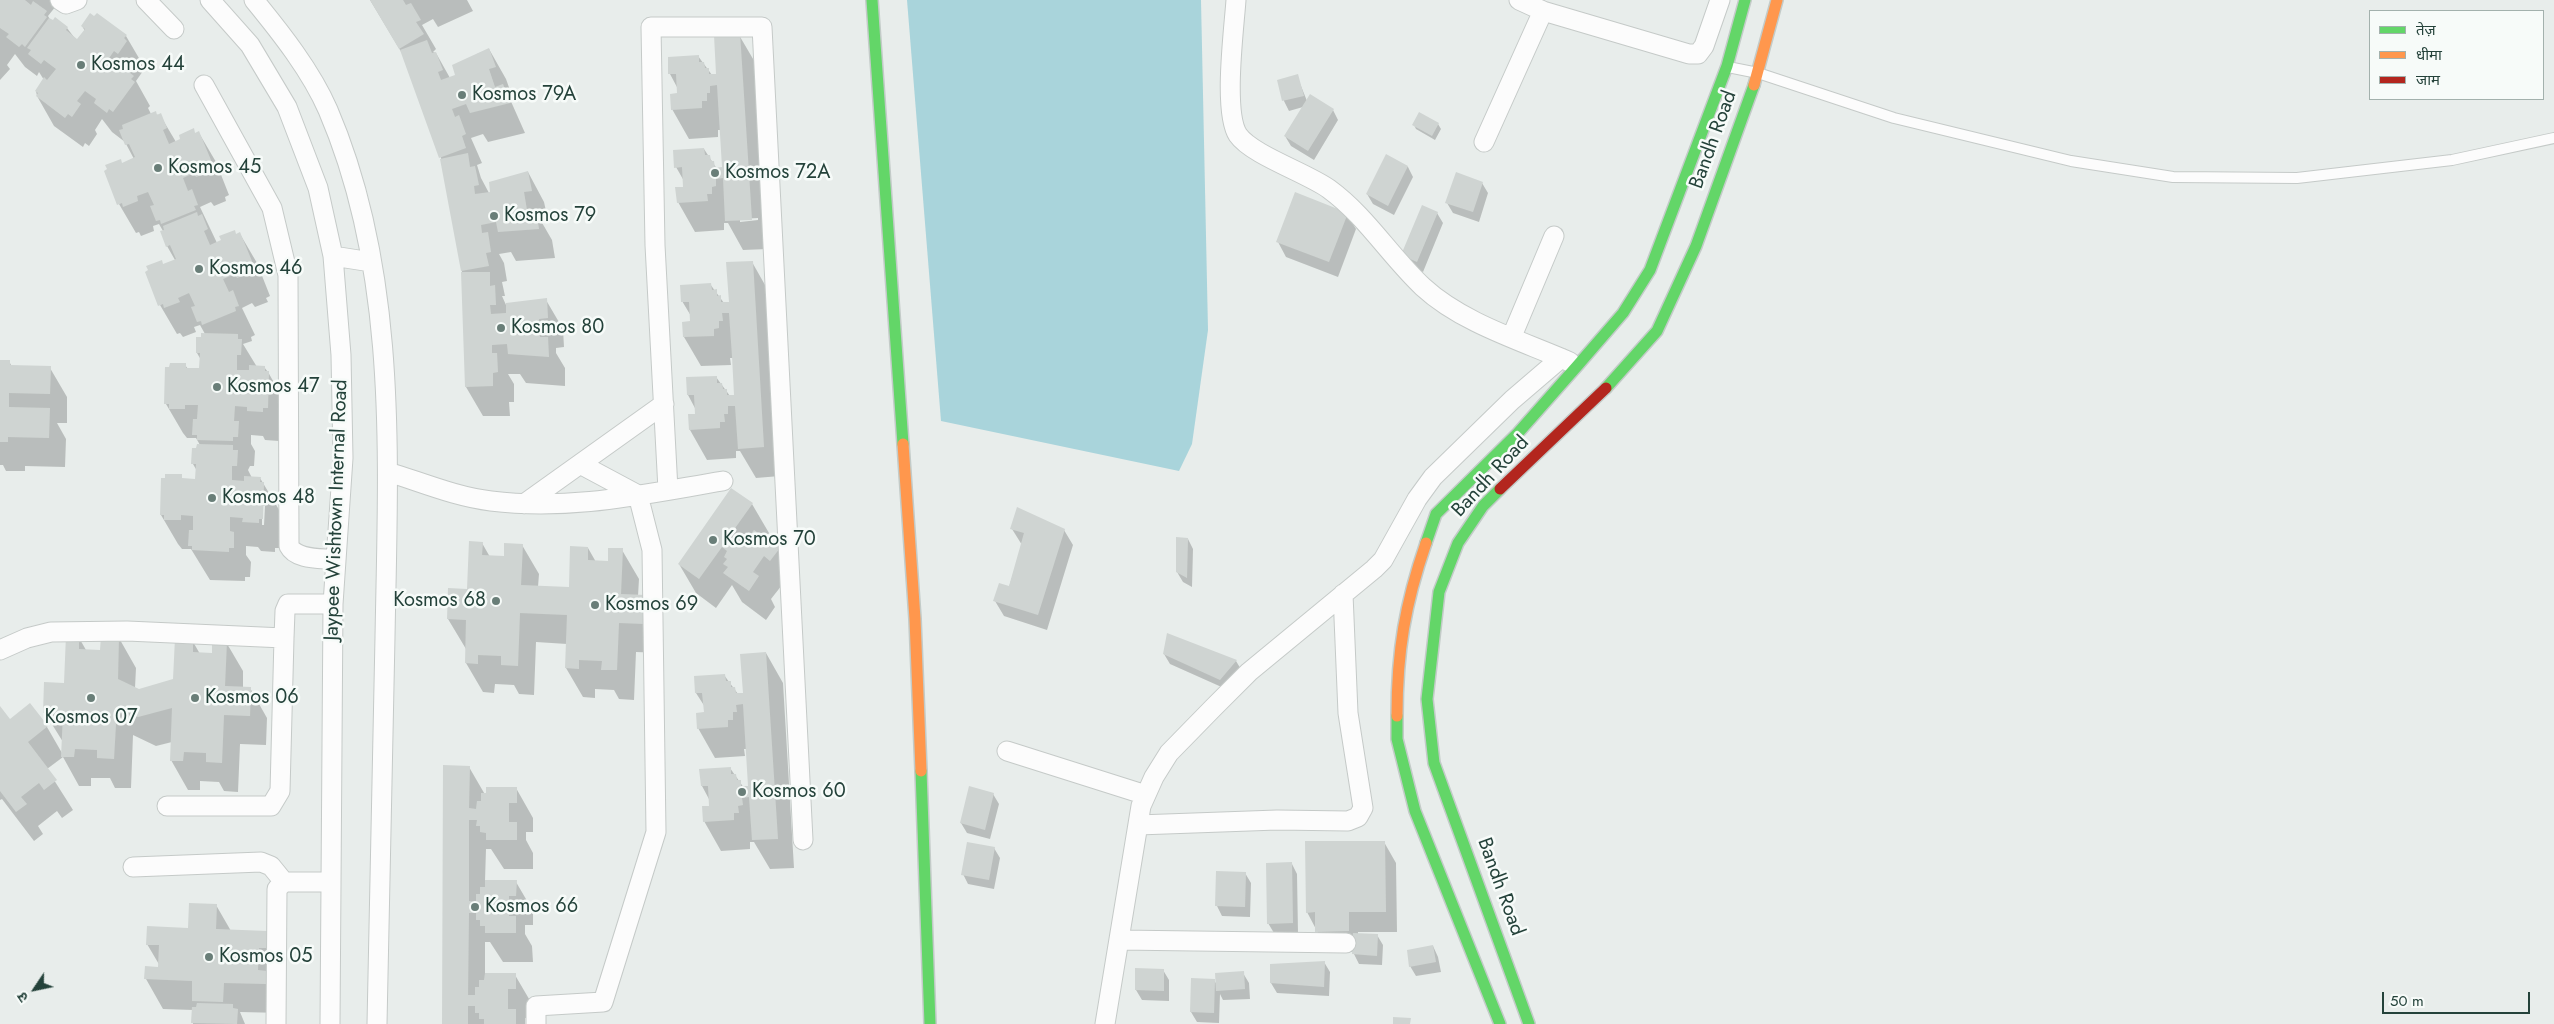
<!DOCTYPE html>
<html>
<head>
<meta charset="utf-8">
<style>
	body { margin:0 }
	#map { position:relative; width:2554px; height:1024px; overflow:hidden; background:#e8edeb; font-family:Jost,"Noto Sans Devanagari",sans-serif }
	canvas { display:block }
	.legend { position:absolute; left:2369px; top:10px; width:175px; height:90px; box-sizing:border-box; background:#f7fbf9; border:1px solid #a3b1ad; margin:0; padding:6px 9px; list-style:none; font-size:15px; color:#24423a }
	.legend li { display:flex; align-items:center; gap:10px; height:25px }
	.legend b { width:25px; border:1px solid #a3b1ad }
	.north { position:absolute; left:10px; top:964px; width:50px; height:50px; -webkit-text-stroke:4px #f7fbf9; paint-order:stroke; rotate:236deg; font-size:14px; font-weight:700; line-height:20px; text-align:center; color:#24423a }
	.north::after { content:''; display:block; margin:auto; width:18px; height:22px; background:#24423a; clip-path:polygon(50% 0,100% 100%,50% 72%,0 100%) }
	.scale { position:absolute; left:2382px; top:992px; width:148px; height:22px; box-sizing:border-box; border:2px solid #24423a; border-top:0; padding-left:6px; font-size:15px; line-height:18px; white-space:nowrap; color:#24423a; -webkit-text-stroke:4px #f7fbf9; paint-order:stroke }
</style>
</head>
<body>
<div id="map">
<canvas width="2554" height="1024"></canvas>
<ul class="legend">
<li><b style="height:6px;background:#63d668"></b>तेज़</li>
<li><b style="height:6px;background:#ff974d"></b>धीमा</li>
<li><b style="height:6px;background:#b3261e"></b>जाम</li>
</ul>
<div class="north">उ</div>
<div class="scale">50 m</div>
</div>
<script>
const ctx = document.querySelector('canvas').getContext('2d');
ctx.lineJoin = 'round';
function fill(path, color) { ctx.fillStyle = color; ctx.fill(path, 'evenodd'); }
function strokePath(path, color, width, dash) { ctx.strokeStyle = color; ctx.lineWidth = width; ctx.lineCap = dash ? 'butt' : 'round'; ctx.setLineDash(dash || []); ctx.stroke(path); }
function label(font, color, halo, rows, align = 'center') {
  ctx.font = font + ' Jost,sans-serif'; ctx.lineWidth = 5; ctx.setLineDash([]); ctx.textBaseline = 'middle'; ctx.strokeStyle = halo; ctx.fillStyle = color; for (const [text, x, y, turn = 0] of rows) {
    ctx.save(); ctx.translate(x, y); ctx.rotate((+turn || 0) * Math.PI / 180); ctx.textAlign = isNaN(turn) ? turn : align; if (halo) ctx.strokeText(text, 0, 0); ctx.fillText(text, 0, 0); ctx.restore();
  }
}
const water = new Path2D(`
	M907 0H1201L1208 330 1192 444 1179 471 941 421Z`);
const shadow = new Path2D(`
	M0 0H55L56 6 48 16 51 21 67 28 77 41 85 31 82 26 126 36 143 65 141 67 143 71 136 81 150 106 148 108 151 114 160 115 176 142 199 133 216 162 229 195 225 197 226 201 214 206 211 202 200 207 217 243 240 234 257 263 270 296 266 298 268 302 255 307 252 303 242 308 255 335 251 337 252 341 243 344 257 367H264L268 372 285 402 279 441 265 440 263 436 251 435V444L255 451 254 466H250L248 470 252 478H260L281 513 280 548H275V552L261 551 258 547 246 546V555L251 562 250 577H245V581L210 580 191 549H182L178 544 161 515 181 476 183 480H196L197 471 193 464 200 445 196 438H187L183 433 166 404 185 365 188 369H201V360L197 353 205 334 200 325 194 327 196 332 183 337 180 333 177 334 160 305 163 265 175 260 167 246 163 231 159 224 153 226 154 231 141 236 139 232 136 233 119 204 122 164 134 159 125 142 112 132 102 119 95 130 97 134 89 146 85 143 83 147 54 126 37 96 36 91 44 80 39 72 37 76 25 67 15 54 7 65 10 69 0 80ZM262 506H265L264 525H262Z
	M370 0H467L473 11 438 27 433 19 422 25 436 49 433 52 436 53 450 78 457 75 478 56 477 54 489 49 506 79 512 96 509 97 525 133 488 142 483 134 471 138 482 163 477 165 481 178 489 193 528 172 544 202 548 220 541 221 552 240 555 258 516 261 511 252 499 254 504 263 507 281 502 282 505 296H502L506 305 546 300 563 329 564 347 556 348V353L565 368V386L526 383 520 374H508L514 384V402H509L510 416H483L466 387 462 272 441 158 403 55Z
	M739 35 756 64 768 249 743 250 728 223H724V230L695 232 678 202 684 188V181L676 167 704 149 717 169 723 168 721 130H718V137L689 139 672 109 679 95 678 89 670 74 669 58 698 56 712 75H718ZM758 218V220L740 222V219Z
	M1297 76 1307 101 1333 110 1338 120 1314 160 1291 146 1285 136 1303 107 1289 111 1284 101 1278 81Z
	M1438 124 1441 129 1435 140 1416 129 1414 125Z
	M1387 156 1408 167 1413 177 1394 215 1373 204 1367 194Z
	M1482 183 1488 193 1479 222 1453 213 1447 203Z
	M1437 213 1443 223 1423 272 1408 265 1402 255Z
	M1347 214 1356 229 1338 277 1286 257 1278 242Z
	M752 262 769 292 780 476 756 478 740 451H736V458L707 460 690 430 689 416 697 415 696 410 688 395 716 377 730 396H735L733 358H730L731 365 701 366 684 337 691 322V316L682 301 710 284 724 303H730Z
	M0 361H9L12 367 50 368 67 397V423H57L66 439 65 467 25 466V471H6L3 465H0Z
	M752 504 769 533 765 539 779 549 796 578 782 585 771 599 775 607 766 620 742 602 732 585 716 608 696 593 679 564Z
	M1012 529 1064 530 1073 545 1047 630 1004 616 995 601 1009 587 1022 545Z
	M1188 539 1193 549 1192 587 1183 582 1177 572Z
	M482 543 490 557H505L522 545 539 574 538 587 570 588 588 548 596 562H609L622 550 639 579 638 596H646L663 625 661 653 636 652 634 700 619 699 614 690 595 689V698L583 697 566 668 567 644 536 642 534 695 519 694 514 685 495 684 494 693 483 692 466 663V649L448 619 449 589 469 590Z
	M78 636 86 650 101 651 119 638 136 668 135 688 139 691 174 680 192 640 200 654 213 655 226 642 243 671V688H250L267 718 266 745 240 744 238 792 224 791 219 782 200 781V790H188L171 760 172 742 156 746 133 735 131 788H115L110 778H91V786H79L63 757 47 769 73 810 62 818 57 811 38 826 43 834 34 841 2 799 0 800V708L10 721 30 705 47 727 62 753 63 742 45 713 65 684Z
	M766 653 783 683 794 868 770 869 754 842H750V849L721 851 704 821 711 807 710 801 702 786 701 770 730 768 744 788 750 787 747 749H744L745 756 715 758 698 728 705 714V707L696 693 724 675 738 694H744Z
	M1164 654 1236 661 1242 671 1226 689 1170 664Z
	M469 767 487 798 516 788 533 818V832H526V840L533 853V869H504L491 849H486L485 881 516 882 533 911V925H525V934L532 946 533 962H503L490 942H485V974L515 975 532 1004V1018H525V1024H443Z
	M993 794 999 804 990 839 967 833 961 823Z
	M1384 842 1396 863 1397 932H1358V935H1377L1383 945 1382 965 1359 964 1353 952H1328L1307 912Z
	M994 848 1000 858 994 889 968 884 963 874Z
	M1292 864 1297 874 1298 933H1274L1268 923Z
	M1245 873 1251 883 1250 917 1222 916 1217 906Z
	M216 905 231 931 268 932 283 1013 240 1012 245 1024H193V1010L163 1009 146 979V967L159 968 160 966 147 944 189 929Z
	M1433 946 1438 957 1441 972 1416 976 1410 966Z
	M1324 962 1330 972 1329 996 1277 993 1271 983V966Z
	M1163 970 1169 980V1001L1142 1000 1136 990Z
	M1243 973 1249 983 1250 999 1223 1000 1220 994 1219 1023 1197 1022 1191 1012 1192 979 1214 980 1217 985Z`);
const building = new Path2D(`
	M0 0H25L31 5 33 1 47 11 44 15 47 17 25 47 22 44 19 47 6 37 9 34 0 28Z
	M370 0H403L406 5 411 3 421 20 416 22 424 34 399 49Z
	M90 13 94 16 97 13 127 35 124 38 127 41 118 54 114 51 107 61 118 70 121 66 134 76 131 79 135 82 113 112 109 109 107 113 94 103 96 99 85 91 77 101 81 104 72 117 68 114 65 118 36 96 38 93 35 91 44 77 47 80 56 69 44 60 41 64 28 54 31 50 27 48 49 18 53 20 55 17 68 27 66 30 77 39 85 29 81 26Z
	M740 33 752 220 725 221 723 178 716 179V186L712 187V194H707L708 201 677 203 675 187H683L682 167 674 168 673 150 704 148 705 155H710L711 161H714L715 168 722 167 717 85 710 86V93H707V101H702V108L671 110 670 94 677 93 676 74H668V57L699 55V62H704L705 68H709V74H716L714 35Z
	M427 40 432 53 436 52 443 70 438 72 441 80 455 75 452 65 489 48 496 67 489 69 495 87 503 84 510 103 470 113 466 104 452 109 455 117 459 115 466 134 462 136 466 148 439 158 400 50Z
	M1298 74 1304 96 1282 101 1277 80Z
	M1310 94 1334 109 1308 151 1284 136Z
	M156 111 157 115 161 113 167 128 163 130 169 144 180 139 179 135 194 128 195 133 199 131 213 165 209 167 211 171 196 177 194 173 183 178 188 191 192 189 198 205 194 206 196 210 161 224 160 220 156 221 150 206 154 205 148 192 137 196 138 201 123 207 122 203 117 205 104 171 107 169 105 165 121 159 122 163 135 157 129 144 125 145 119 130 123 129 122 125Z
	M1419 112 1439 123 1432 136 1412 125Z
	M468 153 470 167 475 166 479 185 474 186 475 194 490 192 489 182 528 171 532 191 524 192 527 210 536 209 539 229 498 232 496 222 481 225 482 233 488 232 491 252 486 253 489 266 461 271 440 159Z
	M1386 154 1408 166 1388 206 1366 194Z
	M1456 172 1483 182 1473 212 1445 203Z
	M1295 192 1348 213 1329 262 1276 242Z
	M1422 205 1438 212 1417 262 1401 255Z
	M197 212 198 216 202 214 208 229 204 231 210 245 221 240 219 236 235 230 236 234 240 232 254 266 250 268 252 272 237 278 235 274 223 279 229 292 233 290 239 306 235 307 236 311 202 325 201 321 197 322 191 307 195 306 189 293 178 298 180 302 164 308 163 304 158 306 145 272 148 270 146 266 162 260 163 264 176 259 170 245 166 247 160 231 164 230 163 226Z
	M753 261 764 447 738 449 735 406H728V414H724L725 422H720V428L689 430 688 414H695L694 395H687L686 377 717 376V383H722L723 389H727V395H734L732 356 729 313H722L723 321H719V328L714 329V336L683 337 682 322 690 321 689 302H681L680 285 711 283 712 290 717 289V296L721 295V302H729L726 262Z
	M461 272H490V286L495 285 496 305H490L491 314 506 313V303L547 298 548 318 539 319 540 337H548L549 357 508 354 507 344 492 345V353H497L498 372 493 373V386L465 387Z
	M201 333 238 334V339H242L241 355H237V370H249V365L265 366V371H269L268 408H263V412L247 411V407L235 406 234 421H239L238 437H233V441L197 440V435H192L193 419H197L198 405H185V409H169V404H164L165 367H169L170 363H186V368H199L200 353H196V337H201Z
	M0 360H10V365L51 366 50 394 9 393V407L50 408 49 438 8 437V442H0Z
	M197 444 233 445V450H238L237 466H232V480L244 481V476L261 477 260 482H264L263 519H259V523L242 522 243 518 230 517V531L234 532V548H229V552L192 550V546H188L189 530H193V516L181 515V520H164V515H160L161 478H165V474H182V478L195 479 196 464H191L192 448H196Z
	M731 488 753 503 728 538 734 542 739 536 742 538 746 532 750 535 754 530 780 548 770 561 764 556 753 572 759 576 749 591 723 573 728 567 723 564 727 559 724 557 727 551 722 547 699 579 678 564Z
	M1017 507 1065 529 1038 615 993 601 999 583 1009 586 1024 533 1010 529Z
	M1176 537 1188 538 1187 578 1176 572Z
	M469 541 483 542 482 555 504 556V543L523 544 521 585 569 587 570 546 588 547V560L608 561V548H623L621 594 646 595 645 624 619 623 617 670H601L602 661 579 660V669L565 668 567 615 520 613 518 666 501 665V656L478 655V664L465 663 466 620 447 619 448 588 467 589Z
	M1167 633 1237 660 1220 680 1163 654Z
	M66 635H79V649L100 650 101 636 119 637 118 679 139 689 173 679 175 638 193 639V652L212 653V640L227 641 225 686 251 687 250 716 224 715 222 763 206 762V753L184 752 183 761H170L172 708 138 717 117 707 114 759 97 758V750L75 749 74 757H61L63 714 43 713 44 682 64 683Z
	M766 652 778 839 752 840 749 797 742 798 743 805 738 806 739 813H734V820L703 822 702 806H709L708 786H701L699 769 731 767V774H736L737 780H741V786H748L743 704 736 705 737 712H733V720H728V727L697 729 696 713 704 712 702 693H695L694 676 725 674 726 681H731V687H735L736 693H743L740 654Z
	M30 703 48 726 28 742 57 780 44 790 39 783 21 797 27 804 16 812 0 791V706L10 719Z
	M443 765 470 766 469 808 476 809 477 801H481V793H486V787H517V803H509V822H517V840H486V833L480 832V826H476L477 820H469V901L476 902V894H480V887H485V880H517L516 896H509V916H516V933H485V926H480V920H476V913H469L468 995H475V987H479V980H484L485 973H516V989H508V1009H516V1024H484V1019H479V1013H475V1006H468V1024H442Z
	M969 786 994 793 985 830 960 823Z
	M1305 841H1385L1386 912H1349V931L1315 932V912L1306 913Z
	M967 842 995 847 989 880 961 875Z
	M1292 862 1293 923 1267 924 1266 863Z
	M1216 871 1246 872 1245 907 1215 906Z
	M189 903 217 904 216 929 268 931V948H259L258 970 267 971 266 984 224 983 223 1002 192 1001V981L144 979 145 966 158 967 159 945H146L147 926 188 928Z
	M1353 933 1378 934 1377 956 1352 954Z
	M1433 945 1436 962 1409 967 1407 950Z
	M1325 961 1324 987 1270 983V964Z
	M1135 968 1164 969V991L1135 990Z
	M1244 971 1245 989 1216 991 1215 973Z
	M1191 978 1215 979 1214 1013 1190 1012Z
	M197 1003 233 1004V1008L238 1009 237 1024 191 1023 192 1007H196Z
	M1393 1017 1411 1018 1410 1024H1393Z`);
const lane = new Path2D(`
	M1728 67 1758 73 1894 118 2071 161 2173 177 2297 178 2452 160 2554 138`);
const street = new Path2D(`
	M60 0 66 4 77 0
	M146 0 174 29
	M210 0 250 45 287 107 318 188 333 256 341 355 343 458 333 604 330 1024
	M254 0C281 33 311 71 328 110 399 275 388 462 385 637 382 766 379 895 377 1024
	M1236 0C1234 29 1223 112 1238 135 1252 155 1307 173 1329 189 1366 216 1390 256 1423 287 1462 323 1522 341 1570 362
	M1519 0 1543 11 1689 54H1698L1704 46 1720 0
	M204 85 272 208 288 275 289 546C296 560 321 558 336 560
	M1484 142 1543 11
	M333 256 371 262
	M1512 336 1554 236
	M388 472C421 482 456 497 491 501 571 511 644 494 723 481
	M668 490 655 245 651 27H762L803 840
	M524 504 664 404
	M284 638 285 611 288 604H333
	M0 650 27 638 51 632 127 631 284 638 280 791 271 806H167
	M1007 751 1146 795
	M1138 825 1277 820 1348 821 1358 817 1363 808 1348 713 1343 594
	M133 867 261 862 271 866 284 882
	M1119 940 1346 943
	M276 1024 277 889 284 882H331
	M536 1024V1006L603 1002 656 832 652 550 638 495 580 464
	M1105 1024 1141 806 1154 777 1169 753 1213 708 1249 672 1374 569 1383 560 1417 499 1433 477 1512 400 1561 358`);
const fast = new Path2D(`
	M872 0 903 444
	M1606 388 1657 331 1696 246 1754 85
	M1500 489 1483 506 1458 543 1439 592 1427 699 1434 763 1529 1024
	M1426 543 1436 514 1518 433 1578 365 1623 313 1650 270 1727 66 1745 0
	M1397 716V739L1415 811 1500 1024
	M921 771 930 1024`);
const slow = new Path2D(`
	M1754 85 1777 0
	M903 444 915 619 921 771
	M1397 716C1397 651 1405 604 1426 543`);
const jam = new Path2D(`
	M1500 489 1606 388`);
const markers = [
	[81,65,5,"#697e78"],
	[462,95,5,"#697e78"],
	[158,168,5,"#697e78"],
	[715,173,5,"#697e78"],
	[494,216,5,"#697e78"],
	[199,269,5,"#697e78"],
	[501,328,5,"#697e78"],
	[217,387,5,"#697e78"],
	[212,498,5,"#697e78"],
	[713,540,5,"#697e78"],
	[496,601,5,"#697e78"],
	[595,605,5,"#697e78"],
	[91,698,5,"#697e78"],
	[195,698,5,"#697e78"],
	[742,792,5,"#697e78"],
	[475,907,5,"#697e78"],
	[209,957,5,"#697e78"]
];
const poiNames = [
	["Kosmos 44",91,65],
	["Kosmos 79A",472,95],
	["Kosmos 45",168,168],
	["Kosmos 72A",725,173],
	["Kosmos 79",504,216],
	["Kosmos 46",209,269],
	["Kosmos 80",511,328],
	["Kosmos 47",227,387],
	["Kosmos 48",222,498],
	["Kosmos 70",723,540],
	["Kosmos 68",486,601,"right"],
	["Kosmos 69",605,605],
	["Kosmos 06",205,698],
	["Kosmos 07",91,718,"center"],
	["Kosmos 60",752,792],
	["Kosmos 66",485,907],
	["Kosmos 05",219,957]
];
const streetNames = [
	["Bandh Road",1714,140,-70],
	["Bandh Road",1491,477,-47],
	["Jaypee Wishtown Internal Road",337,510,-88],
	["Bandh Road",1500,887,70]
];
fill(water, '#a9d4db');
fill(shadow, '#0003');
fill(building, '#cfd4d2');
strokePath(lane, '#c5cac8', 12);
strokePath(street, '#c5cac8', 21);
strokePath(fast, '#c3cbc8', 14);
strokePath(slow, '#c3cbc8', 14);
strokePath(jam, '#c3cbc8', 14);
strokePath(lane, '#fcfcfc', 10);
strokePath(street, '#fcfcfc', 19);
strokePath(fast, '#63d668', 11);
strokePath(slow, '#ff974d', 11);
strokePath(jam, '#b3261e', 11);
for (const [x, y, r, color] of markers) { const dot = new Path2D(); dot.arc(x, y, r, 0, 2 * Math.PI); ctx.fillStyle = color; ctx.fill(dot); strokePath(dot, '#f7fbf9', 2); }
label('20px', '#24423a', '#f7fbf9', poiNames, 'left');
label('20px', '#24423a', '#f7fbf9', streetNames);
</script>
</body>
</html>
